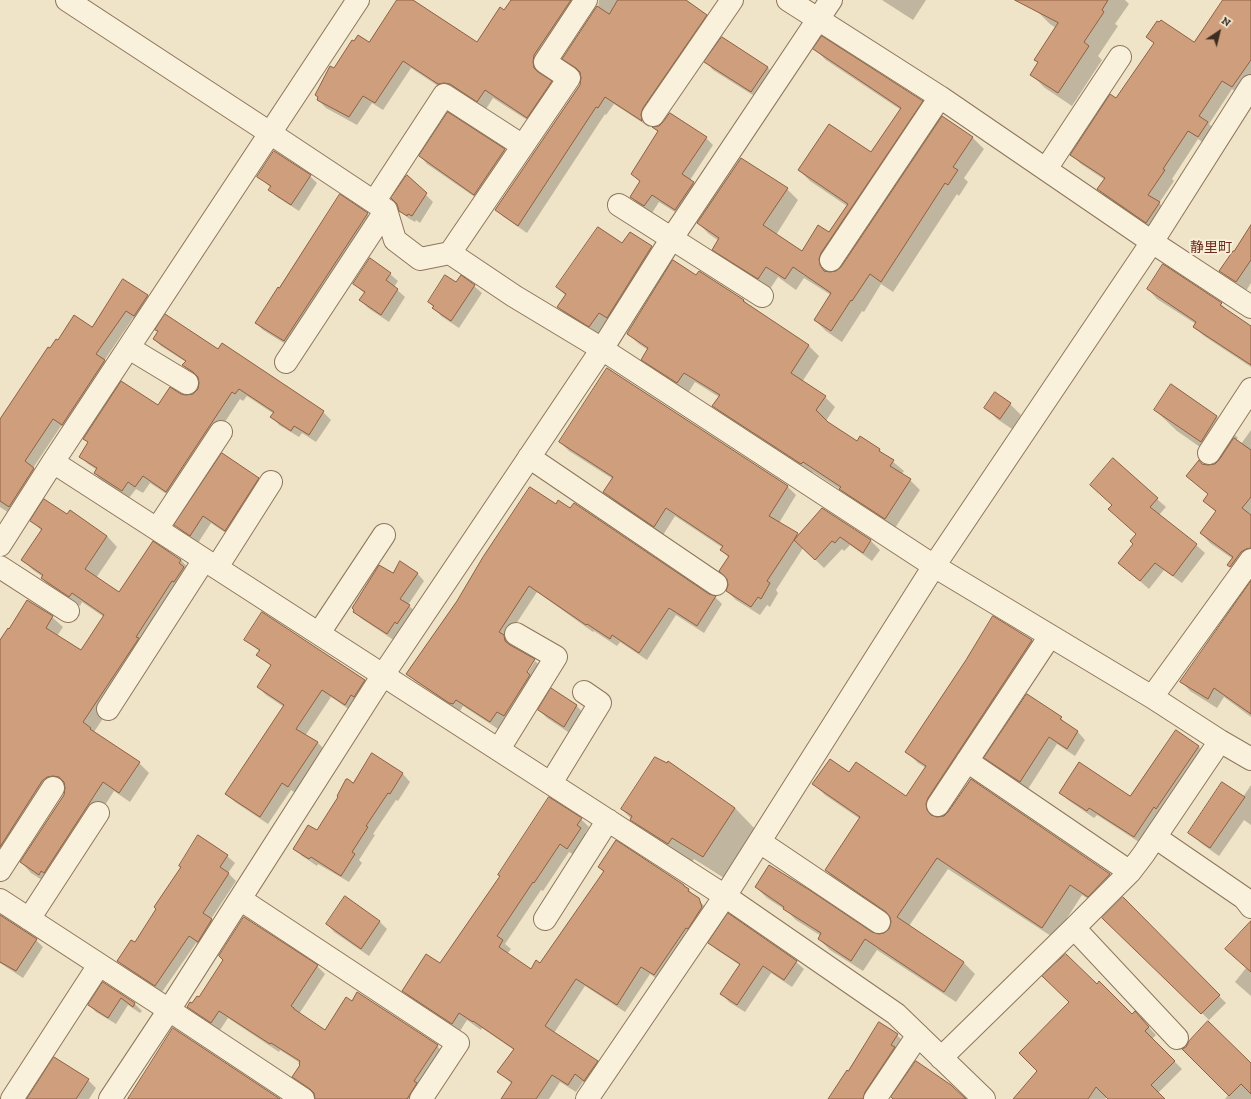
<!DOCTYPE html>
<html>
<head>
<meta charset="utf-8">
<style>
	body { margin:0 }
	#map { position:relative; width:1251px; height:1099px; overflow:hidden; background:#f0e4c8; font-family:"Zilla Slab",serif }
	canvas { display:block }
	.north { position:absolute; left:1199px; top:12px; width:40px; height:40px; -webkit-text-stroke:3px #f7eed8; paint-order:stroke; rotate:35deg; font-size:11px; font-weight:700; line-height:16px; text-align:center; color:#3d2e20 }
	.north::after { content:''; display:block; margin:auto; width:14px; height:18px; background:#3d2e20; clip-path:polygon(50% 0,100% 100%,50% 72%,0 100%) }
</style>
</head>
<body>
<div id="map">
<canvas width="1251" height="1099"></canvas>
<div class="north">N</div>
</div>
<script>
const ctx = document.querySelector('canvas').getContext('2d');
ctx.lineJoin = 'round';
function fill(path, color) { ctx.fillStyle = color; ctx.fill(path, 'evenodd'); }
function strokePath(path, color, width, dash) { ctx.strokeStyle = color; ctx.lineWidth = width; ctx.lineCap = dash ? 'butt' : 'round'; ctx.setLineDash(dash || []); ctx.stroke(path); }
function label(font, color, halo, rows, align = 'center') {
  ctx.font = font + ' "Zilla Slab","Noto Sans JP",serif'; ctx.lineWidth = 4; ctx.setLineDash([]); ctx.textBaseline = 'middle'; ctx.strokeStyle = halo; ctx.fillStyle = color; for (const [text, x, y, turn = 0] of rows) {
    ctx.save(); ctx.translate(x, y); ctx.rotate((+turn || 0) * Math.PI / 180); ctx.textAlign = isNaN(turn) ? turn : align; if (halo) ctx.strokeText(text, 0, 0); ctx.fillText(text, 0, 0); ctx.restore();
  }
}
const shadow = new Path2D(`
	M399 0H412L477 43 504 12 512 0H585L540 70 542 76 551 82 559 90 535 125 493 98 486 109 447 92 411 68 383 110 372 103 357 125 326 108 318 100 319 98 316 95 334 69 369 44Z
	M599 0H684L706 15 714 23 648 123 649 127 614 104 606 115 605 114 527 233 504 217 496 209 580 85 582 79 581 73 572 66 564 58 598 7Z
	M882 0H926L913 20Z
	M1042 0H1125L1129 4 1115 24 1118 26 1098 56 1102 60 1072 106 1045 88 1031 74 1039 63 1035 60 1056 28 1050 24 1036 10Z
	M1224 0H1251V83L1242 96 1232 89 1209 124 1217 132 1208 146 1198 139 1172 179 1174 181 1159 203 1168 212 1156 231 1108 199 1099 189 1105 180 1081 164 1072 155 1117 100 1155 44 1148 37 1195 43Z
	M815 49 922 101 933 113 829 271 830 273 837 272 972 137 984 149 964 178 968 182 959 196 957 194 893 292 881 284 864 312 862 311 842 342 826 331 815 320 831 295 804 278 796 290 778 277 770 289 725 261 714 249 719 241 709 234 698 223 787 189 798 200 776 235 802 252 830 233 847 206 810 181 799 170 872 154 901 110 826 60Z
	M706 62 767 67 775 75 759 99 713 70Z
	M448 114 505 150 512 158 482 202 427 164 420 156Z
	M659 127 706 138 713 145 690 180 701 190 683 217 659 202 652 213 638 204 631 197 640 182 632 174 659 133 654 128Z
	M310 176 317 183 299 211 277 197 270 190 271 188 259 177Z
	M407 176 433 202 420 223 416 220 415 222 408 218 400 210Z
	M367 214 374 221 292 348 263 330 256 323 280 290Z
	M1251 227V283L1246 291 1230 280 1221 271Z
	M630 233 651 247 659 255 615 325 607 319 597 334 566 315 558 307 566 296 557 287 623 244Z
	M699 272 744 300 751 308 809 346 819 356 802 382 825 397 835 407 826 421 857 442 879 450 904 471 901 475 910 480 920 490 895 528 851 499 841 490 813 472 812 474 724 416 714 406 719 397 695 382 688 393 652 370 642 359 648 350 639 344 628 334 696 276Z
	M390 274 398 281 394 287 405 297 389 322 368 308 360 300 365 294 354 284Z
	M124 280 148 296 155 303 142 323 133 318 104 361 112 368 70 432 61 426 33 468 41 476 15 517 0 507V422L50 349 58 342 93 328Z
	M456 283 474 286 482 293 459 328 441 316 429 302Z
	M1148 289 1221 304 1230 313 1251 327V367L1204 336 1194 327 1196 324 1157 299Z
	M154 339 219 350 323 412 331 420 316 442 302 433 299 437 279 425 272 417 274 414 247 396 243 401 240 399 174 499 150 483 143 493 136 489 129 498 102 481 95 473 97 470 88 464 80 456 89 443 85 439 158 407 180 395 186 396 193 395 198 390 200 384 199 378 191 373 183 365 186 362 161 346Z
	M1010 404 1021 415 1012 429 997 419 986 408Z
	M1155 410 1217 417 1238 438 1236 441 1241 444 1251 430V561L1238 574 1228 565 1233 559 1210 543 1201 533 1216 512 1204 501 1209 495 1187 475 1202 465 1208 466 1215 465 1220 461 1177 431Z
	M560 442 787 486 796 495 779 523 799 536 823 509 871 541 880 550 872 561 850 545 844 551 842 549 824 568 803 548 776 590 778 593 770 607 767 605 760 615 736 600 727 591 729 585V558L721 550 723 548 675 516 663 535 614 501 605 492 613 479 569 451Z
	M258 479 266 486 233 538 211 523 198 543 183 533 176 525Z
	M1157 499 1166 507 1159 515 1196 545 1205 553 1182 583 1164 570 1149 589 1119 563 1134 545 1137 534 1118 517Z
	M556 505 709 595 715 597 722 604 704 633 676 615 647 660 620 642 617 646 594 631 593 632 537 592 506 639 511 643 512 647 535 661H533L523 676 525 677 535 661 542 667 512 723 505 718 498 729 463 706 460 711 458 710 415 681 408 674Z
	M70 511 107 536 117 547 96 578 119 593 181 560 191 571 148 650 94 732 139 763 149 773 130 802 114 791 55 883 50 885 31 873 21 862 64 795 66 786 57 787 0 862V643L52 617 63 627 57 636 81 651 104 617 82 602 80 606 52 589 42 578 43 577 33 570 23 560 42 531 32 521 68 516Z
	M417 573 424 581 408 605 417 613 395 641 362 619 354 612 393 574Z
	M1251 583V717L1224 697 1217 708 1190 691 1181 681Z
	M993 618 1032 641 1043 652 939 810 937 818 944 817 949 813 971 780 1110 875 1121 886 1100 907 1082 895 1054 938 948 869 909 926 963 962 975 974 956 1002 877 950 863 971 830 950 819 939 821 936 796 920 787 911 767 898 756 887 872 933 878 935 885 934 890 930 892 918 837 882 826 870 860 819 825 795 814 784 849 774 906 797 926 768 918 763 907 752 967 661Z
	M246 640 365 680 373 689 353 712 331 697 305 736 318 743 326 751 297 794 291 790 268 824 235 802 226 794 284 707 266 695 258 687 271 666 258 655 260 652Z
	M552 690 577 706 584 714 571 734 547 718 539 710Z
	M1061 718 1068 726 1078 732 1085 740 1075 756 1057 744 1028 789 993 765 986 758Z
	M1176 731 1199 747 1206 754 1142 844 1097 815 1094 818 1068 800 1061 793 1131 798Z
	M373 755 403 774 410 782 398 801 396 800 373 834 375 835 359 860 362 863 349 882 318 864 317 866 302 856 295 849 317 832 354 784Z
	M1251 785V825L1244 820 1219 856 1202 844 1192 835 1243 797Z
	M735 808 756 830 724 878 694 859 690 865 652 841 622 809Z
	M581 819 589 827 585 833 588 837 576 856 569 852 543 891 541 890 505 944 511 949 507 954 531 970 541 964 604 873 599 867 684 885 706 908 663 983 650 974 625 1012 585 986 554 1033 597 1062 605 1070 593 1088 583 1082 576 1092 560 1082 549 1099H503L512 1084 499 1072 514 1050 482 1028 481 1030 467 1020 460 1031 411 999 403 991 440 965Z
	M227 856 235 863 228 873 236 881 211 919 219 927 205 949 196 943 162 992 125 968 118 961Z
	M345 898 380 922 387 929 369 956 334 932 327 924Z
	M1123 898 1226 1003 1209 1020 1135 947Z
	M0 916 36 940 43 947 23 978 0 963Z
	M1251 922V996L1235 982 1246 968Z
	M710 943 796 962 804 969 792 987 771 973 745 1012 729 1002 722 994 741 966 717 950Z
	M317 966 325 974 299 1014 325 1031 437 1046 445 1054 420 1099H316L315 1094 302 1085 294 1077 301 1065 300 1063 280 1050 279 1052 228 1018 220 1030 196 1015 188 1007 199 998Z
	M103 983 135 1004 142 1011 140 1013 128 1005 116 1024 96 1012 89 1005Z
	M1097 985 1132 1015 1142 1020 1156 1035 1152 1039 1182 1069 1158 1093 1164 1099H1109L1107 1097 1105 1099H1014L1038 1071Z
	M897 1035 905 1043 873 1099H829L848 1072Z
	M1251 1065V1099H1225Z
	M88 1080 96 1088 89 1099H28Z`);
const building = new Path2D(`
	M397 0H413L477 42 500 7 504 10 511 0H571L534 55 533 62 534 68 538 72 552 81 527 118 485 90 477 102 450 84 444 83 438 84 403 61 375 103 363 96 349 117 317 100 318 97 315 95 330 66 334 68 352 40 354 41 358 35 369 42Z
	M618 0H686L707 15 643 108 641 114 642 121 605 97 598 108 596 107 518 226 495 210 580 85 581 78 580 72 576 68 562 59 597 6 609 14Z
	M1015 0H1108L1102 10 1104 12 1084 42 1089 46 1058 93 1030 75 1038 62 1034 60 1058 23Z
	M1223 0H1251V60L1232 87 1222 81 1199 116 1208 122 1198 137 1188 131 1163 169 1165 170 1148 195 1160 202 1146 223 1097 189 1105 178 1070 155 1110 94 1116 98 1154 43 1146 37 1157 21 1159 22 1161 20 1194 42Z
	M822 36 923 101 821 253 819 259 820 265 824 271 830 272 836 271 841 267 942 116 973 137 953 167 958 170 948 185 945 183 881 282 870 274 852 301 851 300 831 331 814 320 831 293 793 267 785 279 766 267 758 279 712 250 719 238 697 223 741 158 788 188 763 225 802 251 818 225 829 232 848 204 798 170 829 124 871 152 901 108 813 49Z
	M722 37 768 67 751 92 704 62Z
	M448 112 505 149 474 195 419 156Z
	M670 113 707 137 682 174 694 182 675 210 652 195 644 206 630 197 640 181 631 174 658 131 652 127 659 126 663 122Z
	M274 151 311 175 291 205 268 190 271 186 257 177Z
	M407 175 427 193 412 216 408 214 407 216 399 211 397 204 391 198Z
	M340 194 368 213 284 341 255 323 278 287 279 288Z
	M1251 225V260L1236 282 1219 271 1233 251H1234Z
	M598 227 622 243 630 232 652 246 607 318 599 313 589 327 557 307 566 294 556 287Z
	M370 258 391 273 386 280 398 289 381 315 359 300 365 292 353 284Z
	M673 260 696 275 699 271 744 300 743 301 809 345 791 373 826 396 816 410 828 422 857 441 860 436 880 449 879 451 894 460 890 466 911 479 885 519 839 489 841 487 803 462 801 464 712 406 720 395 684 373 677 383 641 360 648 348 627 334 628 332Z
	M1163 264 1222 303 1220 305 1251 326V365L1193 327 1196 322 1147 289Z
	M445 275 456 282 461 275 475 285 451 321 432 308 434 306 428 302Z
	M123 279 148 295 134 316 126 311 96 354 105 360 62 425 53 419 25 461 34 468 9 507 0 501V419L48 347 50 348 56 339 58 340 74 315 92 327Z
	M165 314 218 349 222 343 324 411 309 435 294 426 291 431 270 417 274 412 239 389 235 394 232 392 166 492 143 476 135 487 128 482 122 491 94 473 97 468 79 457 88 442 83 439 121 381 158 405 170 387 181 394 186 395 193 394 198 389 199 383 198 377 193 372 182 365 186 361 153 339 158 331 155 330Z
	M607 368 788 486 769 516 798 533 794 540 822 508 871 540 863 553 840 537 835 543 832 541 815 560 794 540 767 581 770 583 761 599 758 597 751 607 726 591 728 585 727 579 719 571 729 556 720 550 723 546 666 508 654 527 603 492 613 477 559 442Z
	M1171 384 1217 416 1201 442 1154 410Z
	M995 392 1011 403 1000 419 984 408Z
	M1234 438 1251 450V497L1242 508 1251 515V548L1246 549 1241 552 1230 567 1227 565 1233 557 1200 533 1216 511 1203 501 1208 494 1186 476 1199 460 1202 464 1208 465 1215 464 1219 460Z
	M222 453 259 478 225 531 203 516 190 536 174 525Z
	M1113 458 1158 498 1150 507 1197 544 1173 576 1155 563 1140 581 1118 563 1133 544 1130 541 1136 534 1108 509 1112 505 1090 485Z
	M530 487 556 504 558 500 570 508 574 503 709 594 716 596 697 626 669 608 639 653 612 635 610 639 587 624 586 625 529 586 499 632 504 635 505 641 510 645 535 659 527 672 530 675 504 716 497 712 490 722 456 700 453 704 449 703 406 674 457 601 483 557Z
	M44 499 67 514 70 510 107 536 85 569 119 592 153 541 181 560 179 563 184 567 174 582 172 581 136 637 139 638 83 722 91 728 90 729 140 762 119 793 103 782 44 873 41 871 39 875 20 862 64 795 65 788 64 782 59 777 53 776 47 777 42 781 0 847V640L8 628 9 629 27 600 53 616 46 628 81 650 104 615 72 593 69 597 41 578 43 575 21 560 42 529 30 521Z
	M400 561 418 573 400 599 410 605 397 624 395 622 387 634 353 612 354 610 352 608 379 565 393 573Z
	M1251 581V714L1214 688 1208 699 1180 682Z
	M262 612 365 680 354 697 351 695 345 705 322 690 296 729 318 742 288 787 282 783 260 817 225 794 284 705 257 687 271 665 256 655 260 650 244 640Z
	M993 616 1032 640 928 798 926 804 927 810 931 815 937 817 944 816 948 812 971 779 1110 874 1088 897 1070 885 1042 928 937 858 897 917 964 962 944 992 865 939 851 961 818 939 821 933 783 909 784 907 755 887 769 865 811 891 872 932 879 934 884 933 889 929 891 922 890 917 886 912 825 870 860 817 812 784 830 759 849 772 856 762 906 796 926 766 905 752 966 660Z
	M551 688 577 705 564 727 538 710Z
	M1027 694 1062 717 1060 719 1078 731 1067 749 1049 737 1020 782 984 758Z
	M1176 730 1199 746 1156 809 1154 807 1134 837 1089 808 1087 811 1059 793 1079 762 1130 796Z
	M372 753 403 773 390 794 388 793 366 826 368 827 352 852 355 854 341 876 311 857 309 859 293 849 308 825 317 830 338 797 337 796 346 779H348L353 783Z
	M655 757 667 763 668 761 735 808 703 857 672 838 668 844 630 820 632 816 621 809Z
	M1222 782 1245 797 1210 848 1188 833Z
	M549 797 582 818 577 825 581 828 567 849 560 844 534 883 533 882 497 936 503 940 499 947 531 969 536 960 540 963 604 871 598 867 616 840 684 885V886L689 889 688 891 699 898 702 907 688 929 686 928 654 975 641 967 617 1005 576 979 545 1026 598 1061 584 1081 575 1074 568 1085 552 1075 536 1099H501L512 1082 497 1072 514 1049 473 1021V1022L459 1013 452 1024 402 991 426 954 440 963 500 876 498 875Z
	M198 835 228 855 220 867 229 873 203 913 212 919 198 942 189 936 155 986 117 961 131 940 135 942 156 909 154 907 181 867 179 866Z
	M345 896 380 921 361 949 326 924Z
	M1123 897 1220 995 1201 1014 1102 918Z
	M728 913 797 961 784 980 763 966 737 1005 720 994 740 964 708 943Z
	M0 915 37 939 16 971 0 962Z
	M244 917 318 965 291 1006 294 1008V1009L325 1030 346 997 352 1001 357 992 438 1045 414 1081 417 1083 407 1099H315L314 1093 310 1089 292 1077 300 1065 299 1064 300 1061 271 1043 270 1044 219 1011 211 1023 187 1007 190 1002 192 1003 197 996 199 997 223 960 219 956Z
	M1251 921V972L1225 949Z
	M1066 954 1097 984 1099 981 1132 1014 1135 1011 1149 1027 1145 1031 1175 1061 1151 1085 1165 1099H1108L1096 1087 1088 1099H1013L1037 1071 1019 1053 1069 1002 1042 976Z
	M103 982 135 1003 133 1007 121 998 108 1018 88 1005Z
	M1208 1021 1251 1063V1094L1241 1084 1229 1096 1182 1049 1186 1047 1189 1041Z
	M879 1022 898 1034 891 1045 895 1047 865 1092 863 1099H828L847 1070 848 1071Z
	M173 1028 280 1099H128Z
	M54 1057 89 1079 76 1099H27Z
	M916 1061 951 1085 966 1099H893L891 1097Z`);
const minor = new Path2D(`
	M67 0 270 133 386 210 395 240 420 259 450 253 514 296 602 349 934 566 1152 697 1220 741 1251 759
	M788 0 940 97 1152 242 1251 307
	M653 115 732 0
	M1046 169 1120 57
	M374 202 444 95 523 146
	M619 205 762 296
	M450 253 569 78 545 62 586 0
	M831 260 940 97
	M129 348 187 383
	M286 362 386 210
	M1209 453 1251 389
	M529 457 716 584
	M53 462 725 896 896 1014 984 1099
	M157 529 221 432
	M0 545 53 462 358 0
	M0 567 68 611
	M217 567 271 482
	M319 633 384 535
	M1152 697 1251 560
	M108 709 204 560
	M499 749 556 657 516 634
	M967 761 1130 872
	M551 783 600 703 584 692
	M938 805 1050 636
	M1155 837 1244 898 1251 907
	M760 842 879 922
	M0 870 53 788
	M240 899 458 1043 421 1099
	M0 900 169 1010 303 1099
	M29 919 98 813
	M545 919 608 820
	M1074 928 1177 1038
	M941 1058 1074 928 1130 872 1143 855 1220 741
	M12 1099 99 965
	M110 1099 169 1010 383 675 602 349 672 238 831 0
	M587 1099 725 896 934 566 1152 242 1251 86
	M875 1099 918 1035`);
const quarterNames = [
	["静里町",1211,248]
];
fill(shadow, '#0003');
fill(building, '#cf9f7d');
strokePath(building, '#8d5f41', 1);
strokePath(minor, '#8d765c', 24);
strokePath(minor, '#faf1dc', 22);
label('14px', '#6b2e1e', '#f7eed8', quarterNames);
</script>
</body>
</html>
